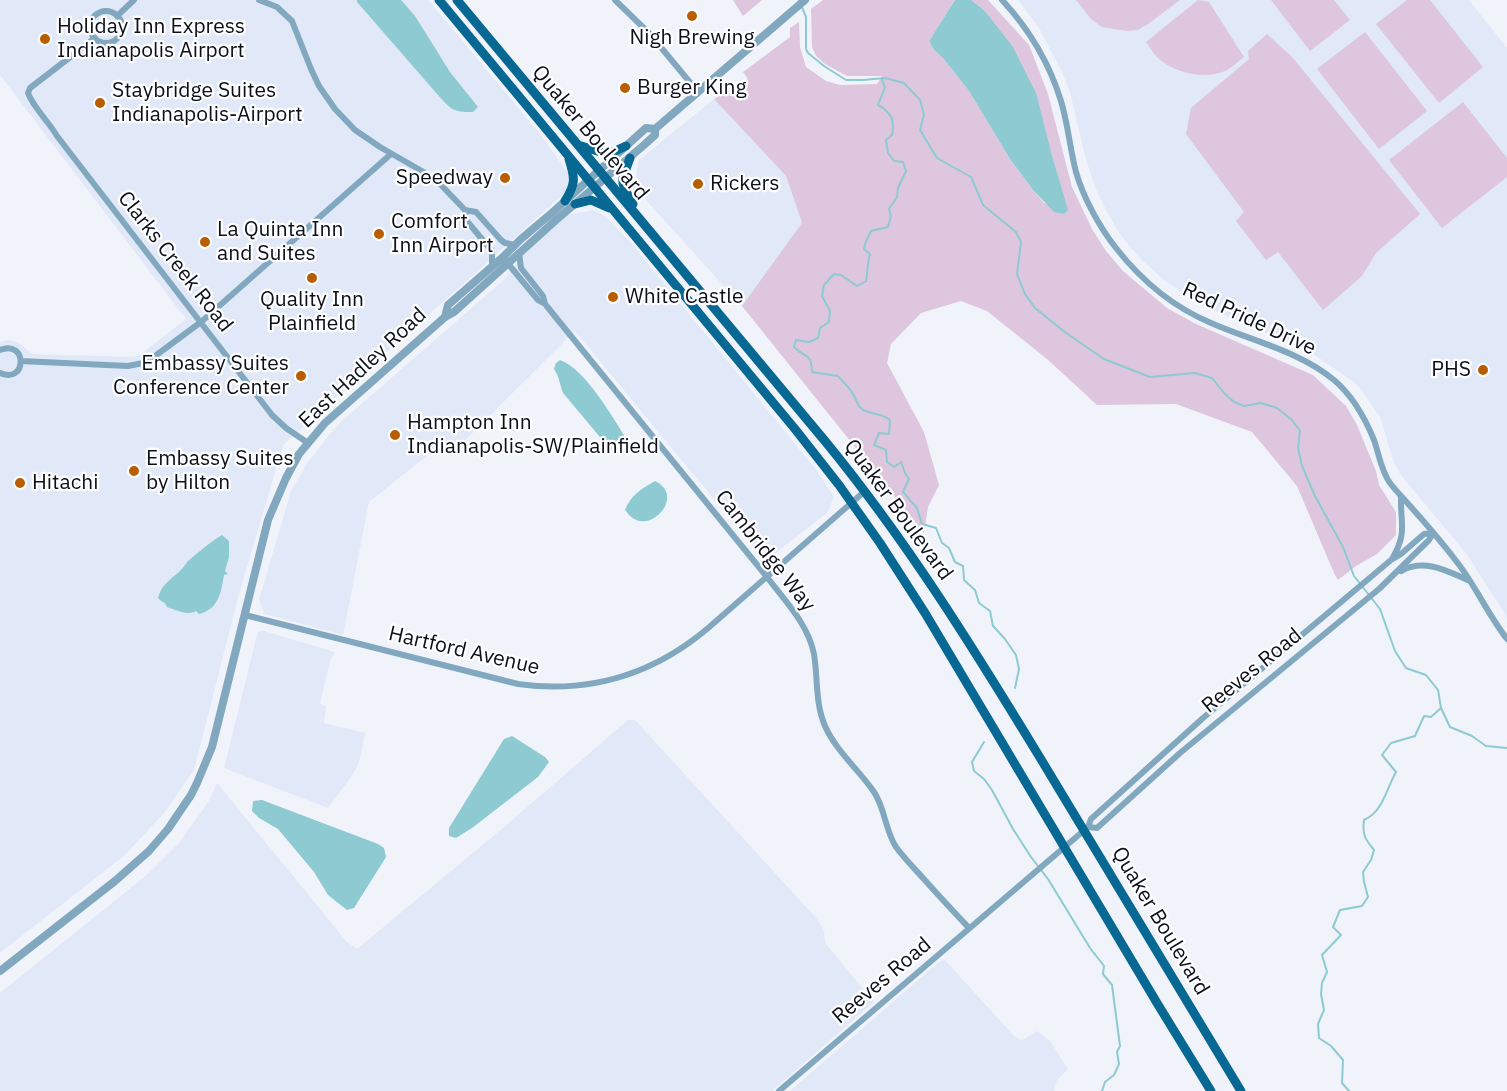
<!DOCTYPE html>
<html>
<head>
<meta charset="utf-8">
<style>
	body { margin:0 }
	canvas { display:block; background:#f0f3f9 }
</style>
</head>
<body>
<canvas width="1507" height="1091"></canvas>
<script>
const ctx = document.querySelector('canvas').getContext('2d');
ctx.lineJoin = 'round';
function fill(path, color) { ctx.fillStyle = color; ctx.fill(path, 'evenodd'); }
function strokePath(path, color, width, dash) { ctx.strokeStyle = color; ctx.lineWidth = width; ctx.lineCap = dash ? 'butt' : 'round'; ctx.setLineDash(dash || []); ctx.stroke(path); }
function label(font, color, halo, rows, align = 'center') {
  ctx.font = font + ' "IBM Plex Sans",sans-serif'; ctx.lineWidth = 4.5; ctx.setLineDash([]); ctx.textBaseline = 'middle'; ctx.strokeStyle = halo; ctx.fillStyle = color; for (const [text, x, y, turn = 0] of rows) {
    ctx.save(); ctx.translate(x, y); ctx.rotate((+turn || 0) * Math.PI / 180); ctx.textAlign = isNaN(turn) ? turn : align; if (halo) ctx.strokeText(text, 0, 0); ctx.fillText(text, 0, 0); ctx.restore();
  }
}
const built = new Path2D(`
	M0 0H428L541 135 569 175 568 190 283 445 239 594 194 770 164 813 125 855 0 953V342L8 340 18 342 32 354 134 357 141 354 186 319 0 75Z
	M1018 0H1469L1507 48V617L1466 553 1400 474 1393 460 1380 417 1361 389 1354 382 1313 354 1300 347 1203 306 1165 281 1142 260 1130 247 1118 231 1107 212 1095 187 1085 156 1070 92 1062 72 1039 28Z
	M714 99 786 176 802 224 742 306 634 187 639 160Z
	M593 210 604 215 631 243 818 472 834 497 827 513 765 561 575 331 455 450H434L369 502 343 635 265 614 259 600 291 491 308 462 329 435 343 420 505 279 525 253 568 215Z
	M264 631 335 652 330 661 320 703 322 705 326 706 324 723 365 733 359 763 351 777 328 808 224 768 256 639 258 632Z
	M628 720H635L817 919 824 931 825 943 874 1002 772 1091H0V993L148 874 179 843 209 801 217 783 347 942 357 949 504 827Z
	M944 959 1014 1036 1022 1040 1037 1031 1050 1041 1068 1069 1057 1080 1054 1091H790L939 962Z`);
const green = new Path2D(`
	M733 0H762L743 16Z
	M823 0H955L929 41 934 50 943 58 969 91 1010 159 1033 190 1044 203 1067 209 1051 152 984 10 971 0H988L1029 45 1048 94 1072 187 1092 229 1106 251 1123 271 1167 308 1196 324 1313 375 1346 406 1357 425 1376 471 1379 485 1396 512V535L1377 554 1356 566 1338 580 1334 573 1297 486 1252 432 1176 404 1097 405 1047 359 987 311 961 301 921 313 891 344 887 363 924 432 939 485 928 507 924 533 742 306 802 223 786 176 714 99 748 79 743 72 790 37V28L799 22 800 47 806 67 826 81 840 85 877 84 882 76H847L825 64 816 56 812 47 811 9Z
	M1076 0H1180L1148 24 1138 30 1127 31 1102 27 1091 19Z
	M1198 0 1209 2 1244 57C1238 61 1232 68 1225 71 1205 80 1173 73 1157 57 1153 53 1150 47 1146 42Z
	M1271 0H1334L1350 20 1310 51Z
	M1407 0H1430L1483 67 1439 103 1376 24Z
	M1365 32 1427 111 1379 149 1317 69Z
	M1267 34 1293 58 1420 214 1376 253 1362 276 1323 310 1278 252 1266 260 1236 221 1244 212 1186 134 1191 108 1249 59 1248 51Z
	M1463 102 1507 158V177L1442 228 1389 160Z`);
const water = new Path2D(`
	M357 0H401L415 16 450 72 478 107 473 112C452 112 452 110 438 95L357 2Z
	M955 0H971L984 10 1013 47 1036 93 1051 152 1068 210 1064 214 1054 212 1033 190 1010 159 969 91 943 58 934 50 929 41Z
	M560 360C586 369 614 420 629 443L630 450 626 455 617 454 610 449 563 393C560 385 559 376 554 369L556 363Z
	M655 481C683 495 657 525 640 521 633 520 629 515 625 510 631 495 641 489 655 481Z
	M222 535 229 541V557L225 571 228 574 224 575C221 592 219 609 199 614L196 611C187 616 176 610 167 607L165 603 161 601 158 598C161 586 170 579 179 572 182 569 185 565 188 561 199 552 210 542 222 535Z
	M512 736 545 757 549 762 538 777 472 828 456 838 449 836V828L504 739Z
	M262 800 378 844 384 848 386 857 354 908 347 910 328 895 314 872 278 829 259 818 252 811 253 801Z`);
const stream = new Path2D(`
	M799 0 806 17V49L808 53 824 66 846 80H863L885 78 904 83 920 100 924 115 920 130 937 158 971 177 983 205 1016 232 1021 242 1017 274 1025 294 1035 308 1066 333 1104 359 1150 377 1195 373 1212 378 1224 393 1234 402 1244 406 1261 403 1277 408 1292 420 1300 431 1298 448 1302 466 1315 496 1343 547 1354 576 1380 609 1395 651 1406 668 1426 675 1438 690 1441 708 1450 727 1472 736 1486 746 1507 748
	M882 80 885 87 878 105C891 112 895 120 892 135L886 140 888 153 894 161 903 162 906 171 898 188 897 197 889 209 891 216 888 227 871 231 866 241 864 249 870 254C867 263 868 272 866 281L857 286 841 275 834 274 824 285 822 296 830 311 829 322 820 328 818 338 809 342 796 340 794 347C805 359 811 351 812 372L838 376C842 381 847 385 851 391 858 399 855 408 868 412 879 416 879 412 890 420L889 434 879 433 874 445 886 450 887 462 894 467 901 462 905 473 909 479 903 492 917 508 922 524 936 528 942 543 949 548 955 562 963 566 964 580 975 590 979 603 990 611 993 626 1005 639 1016 655 1019 669 1015 688
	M984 742 972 762 974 771 984 779 992 790 1013 829 1031 857 1048 879 1090 948 1104 966 1103 974 1112 985 1120 1046 1117 1052 1119 1064 1114 1075 1105 1082 1102 1091
	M1349 1091 1342 1083 1343 1060 1331 1046 1319 1038 1318 1024 1324 1010 1321 994 1322 983 1327 972 1322 955 1341 935 1333 927 1340 910 1362 906 1368 897 1364 882 1363 872 1371 860 1374 850C1365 839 1362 835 1364 820 1368 818 1373 815 1376 811 1385 801 1389 784 1396 772L1382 755 1391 743 1415 736 1424 716 1431 717 1441 708`);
const minor = new Path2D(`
	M259 0 277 7 292 21 311 69 319 86 335 109 355 130 380 147 427 174 441 185 465 210 466 220 492 251V267
	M615 0 649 33 698 92
	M1002 0C1029 29 1049 62 1061 101 1068 124 1070 149 1076 172 1083 197 1100 228 1116 248 1141 280 1173 307 1211 323 1252 341 1299 351 1334 380 1353 396 1365 418 1374 440 1379 454 1381 471 1390 483 1396 491 1404 499 1411 507 1428 526 1445 546 1460 566 1477 589 1489 616 1507 639
	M90 27a16 16 0 1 1 32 0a16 16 0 1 1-32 0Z
	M117 16 134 0
	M95 38 30 88 28 93C33 107 49 122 57 136L272 415 286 428 308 443
	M465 210 476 212 501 240 505 243 515 245
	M519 253 521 268 543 296 545 304
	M505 260 538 300 545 304 575 341 767 577C785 601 808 624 814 654 818 678 815 703 825 726 836 751 859 770 874 792 885 808 885 830 896 847 904 858 914 868 923 878 938 895 954 912 969 928
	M0 350C28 339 27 385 0 373
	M21 361 128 366 143 363 151 359 201 322 391 154
	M1392 559C1408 532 1400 524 1401 496
	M1401 571C1425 558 1447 571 1470 581
	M245 615 518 684C590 694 652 675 707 629L865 491
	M1088 827 1097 828 1180 753 1379 589 1429 540 1433 533
	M779 1091 1088 827 1091 819 1203 718 1391 560 1401 554 1424 534 1433 533`);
const tertiary = new Path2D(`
	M445 317 448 305 503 257 521 239 553 212 646 128 655 129
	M0 971 115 881 149 851 168 829 191 795 197 783 212 747 268 520 286 478 299 454 325 423 445 317 454 312 556 220 644 145 655 135V129L805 0`);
const primary = new Path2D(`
	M439 0 795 429 839 485 880 543 925 613 1157 1003 1211 1091
	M457 0 825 441C907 541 972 646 1039 756 1107 867 1174 979 1241 1091
	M578 145 604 153 613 152 626 146
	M630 158C621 183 619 180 633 204
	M565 201C576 184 575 178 569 159
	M575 204 591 200 609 208`);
const markers = [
	[692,16,6,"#b85d00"],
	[45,39,6,"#b85d00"],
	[625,88,6,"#b85d00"],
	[100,103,6,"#b85d00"],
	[505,178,6,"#b85d00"],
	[698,184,6,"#b85d00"],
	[379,234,6,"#b85d00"],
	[205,242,6,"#b85d00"],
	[312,278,6,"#b85d00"],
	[613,297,6,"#b85d00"],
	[1483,370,6,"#b85d00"],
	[301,376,6,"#b85d00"],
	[395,435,6,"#b85d00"],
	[134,471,6,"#b85d00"],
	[20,483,6,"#b85d00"]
];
const poiNames = [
	["Holiday Inn Express",57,27],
	["Indianapolis Airport",57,51],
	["Nigh Brewing",692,38,"center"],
	["Burger King",637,88],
	["Staybridge Suites",112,91],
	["Indianapolis-Airport",112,115],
	["Speedway",493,178,"right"],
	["Rickers",710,184],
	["Comfort",391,222],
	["Inn Airport",391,246],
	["La Quinta Inn",217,230],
	["and Suites",217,254],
	["White Castle",625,297],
	["Quality Inn",312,300,"center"],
	["Plainfield",312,324,"center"],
	["Embassy Suites",289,364,"right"],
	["Conference Center",289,388,"right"],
	["PHS",1471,370,"right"],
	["Hampton Inn",407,423],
	["Indianapolis-SW/Plainfield",407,447],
	["Embassy Suites",146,459],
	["by Hilton",146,483],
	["Hitachi",32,483]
];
const streetNames = [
	["Quaker Boulevard",590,133,50],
	["Clarks Creek Road",175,262,52],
	["Red Pride Drive",1249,319,25],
	["East Hadley Road",363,368,-43],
	["Quaker Boulevard",898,510,54],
	["Cambridge Way",765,551,52],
	["Hartford Avenue",464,651,13],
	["Reeves Road",1252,671,-39],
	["Quaker Boulevard",1160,921,59],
	["Reeves Road",882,981,-40]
];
fill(built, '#e1e8f8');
fill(green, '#dec7de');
fill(water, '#8ecad2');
strokePath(stream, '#8ecad2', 2);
strokePath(minor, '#82a8c0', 6);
strokePath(tertiary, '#82a8c0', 8);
strokePath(primary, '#076893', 9);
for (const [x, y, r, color] of markers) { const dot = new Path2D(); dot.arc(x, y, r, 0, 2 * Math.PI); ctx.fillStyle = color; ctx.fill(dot); strokePath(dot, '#fff', 2); }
label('21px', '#0b0f1a', '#fff', poiNames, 'left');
label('21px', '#0b0f1a', '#fff', streetNames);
</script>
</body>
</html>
